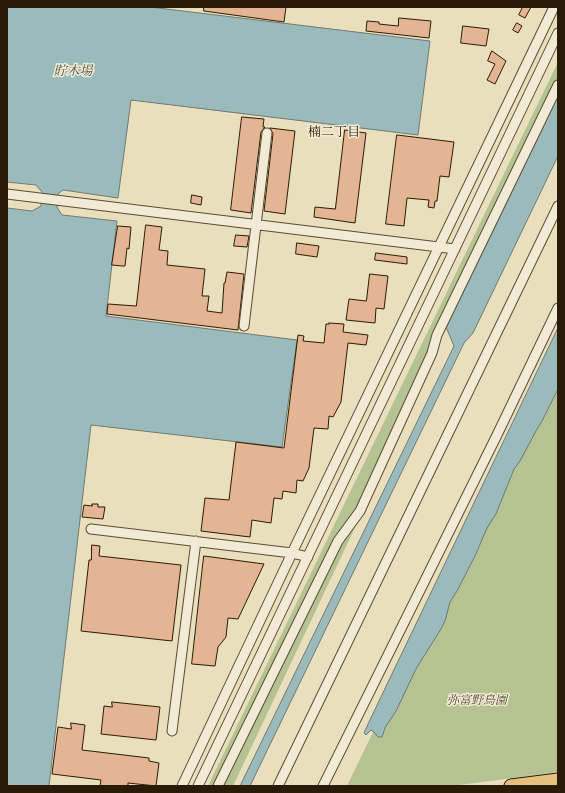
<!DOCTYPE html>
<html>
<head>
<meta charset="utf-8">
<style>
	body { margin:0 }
	#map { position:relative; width:565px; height:793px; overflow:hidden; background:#eadfbd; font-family:"Gentium Book Plus",serif }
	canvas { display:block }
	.frame { position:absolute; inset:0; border:8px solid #2a1b07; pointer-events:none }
</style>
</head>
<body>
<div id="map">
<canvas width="565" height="793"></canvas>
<div class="frame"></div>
</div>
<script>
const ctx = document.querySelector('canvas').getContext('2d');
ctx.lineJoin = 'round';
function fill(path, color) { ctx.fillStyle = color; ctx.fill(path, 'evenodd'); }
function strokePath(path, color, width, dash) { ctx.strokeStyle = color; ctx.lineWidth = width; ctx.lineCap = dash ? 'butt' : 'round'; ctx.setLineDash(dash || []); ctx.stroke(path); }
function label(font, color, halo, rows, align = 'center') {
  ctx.font = font + ' "Gentium Book Plus","Noto Serif JP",serif'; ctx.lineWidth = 3; ctx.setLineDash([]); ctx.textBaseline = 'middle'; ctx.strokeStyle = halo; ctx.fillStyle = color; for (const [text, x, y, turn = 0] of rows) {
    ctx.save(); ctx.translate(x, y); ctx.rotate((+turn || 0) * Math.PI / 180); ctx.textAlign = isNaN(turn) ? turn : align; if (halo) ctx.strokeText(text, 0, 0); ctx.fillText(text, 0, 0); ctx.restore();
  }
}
const green = new Path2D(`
	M558 62V90L443 332 436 356 233 786H208Z
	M558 348V772L452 786H347Z`);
const water = new Path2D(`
	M7 7H150L430 41 418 135 131 100 118 198 63 190 58 194 57 207 62 215 117 221 106 316 297 340 282 447 91 425 49 786H7V208L32 211 41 206 42 192 36 185 7 182Z
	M558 94V156L473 333 464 343 250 786H240L454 346 446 327Z
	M558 328V389L541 423 537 429 520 461 514 469 496 514 487 528 475 556 457 591 450 602 445 621 441 629 417 667 396 711 385 728 382 737H378L374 732 371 730 366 735 364 733 368 724Z`);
const building = new Path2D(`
	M204 7H286L284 22 204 11Z
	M523 7H531L525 18 519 15Z
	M399 18 431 21 429 38 366 31 367 21 379 22V24L398 26Z
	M517 23 522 26 518 33 513 30Z
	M463 26 489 29 486 46 461 43Z
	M492 51 506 61 495 84 487 80 495 64 488 61Z
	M242 117 264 119 263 127H265L261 132 251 213 231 210Z
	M270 128 295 131 285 214 264 211 273 134Z
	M345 130 366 133 355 223 314 217 315 207 335 209Z
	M397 135 454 142 449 177 440 176 437 201H435L434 208 428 207 429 200 407 198 404 226 386 224Z
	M192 195 202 197 201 205 191 203Z
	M146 225 162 227 159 250 168 251 167 265 205 269 202 296H209L207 311 222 313 224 283H225L227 272 244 274 238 330 107 314 108 304 136 306Z
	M118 226 131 227 129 249 127 248 125 266H122L112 265Z
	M236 235 249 236 247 247 234 246Z
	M297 243 319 246 317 257 296 254Z
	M376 253 407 257V264L375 260Z
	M370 274 388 276 384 309 376 308 375 323 346 320 349 299 366 301Z
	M329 323 344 324 343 332 368 335 366 345 348 343 341 402 333 417 329 416 328 429 314 428 309 468 303 481 297 480 296 493 283 491 282 499 274 498 271 523 252 520 250 537 201 531 205 498 229 500 236 442 284 448 298 335 304 336 303 341 324 343 326 324H329Z
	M92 504H98V507H105L103 519 82 517 84 505 92 506Z
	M92 545 100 546 99 556 181 565 172 641 81 631 89 560H91Z
	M204 556 264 564 238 619 228 618 226 637 218 647 215 666 192 664Z
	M112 702 160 707 156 740 101 734 104 706 112 707Z
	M71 723 85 725 82 750 149 758V761L159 763 156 786 128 783V786H100L101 780 52 774 58 727 71 729Z`);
const minor = new Path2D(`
	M7 194 455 249
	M244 326 267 133
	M91 529 292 553 308 557
	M172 731 196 541
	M182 786 292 553 554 7
	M198 786 558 33
	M218 786 338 541 360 511 432 353 437 335 558 85
	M278 786 558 206
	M323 786 497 435 558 308`);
const highway = new Path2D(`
	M511 786 558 780`);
const parkNames = [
	["弥富野鳥園",477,701]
];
const waterNames = [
	["貯木場",73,72]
];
const neighbourhoodNames = [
	["楠二丁目",334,133]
];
fill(green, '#b5c292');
fill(water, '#9bbabb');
strokePath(water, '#6e7a73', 1);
fill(building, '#e4b592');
strokePath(building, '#2a1b07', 1);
strokePath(minor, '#5a4c34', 11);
strokePath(highway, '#2a1b07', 15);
strokePath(minor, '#f1ead4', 9);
strokePath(highway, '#e5c07e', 13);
label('italic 12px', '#544d31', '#f1ead4', parkNames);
label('italic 13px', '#525346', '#f1ead4', waterNames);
label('13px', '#2a1b07', '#f1ead4', neighbourhoodNames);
</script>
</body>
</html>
